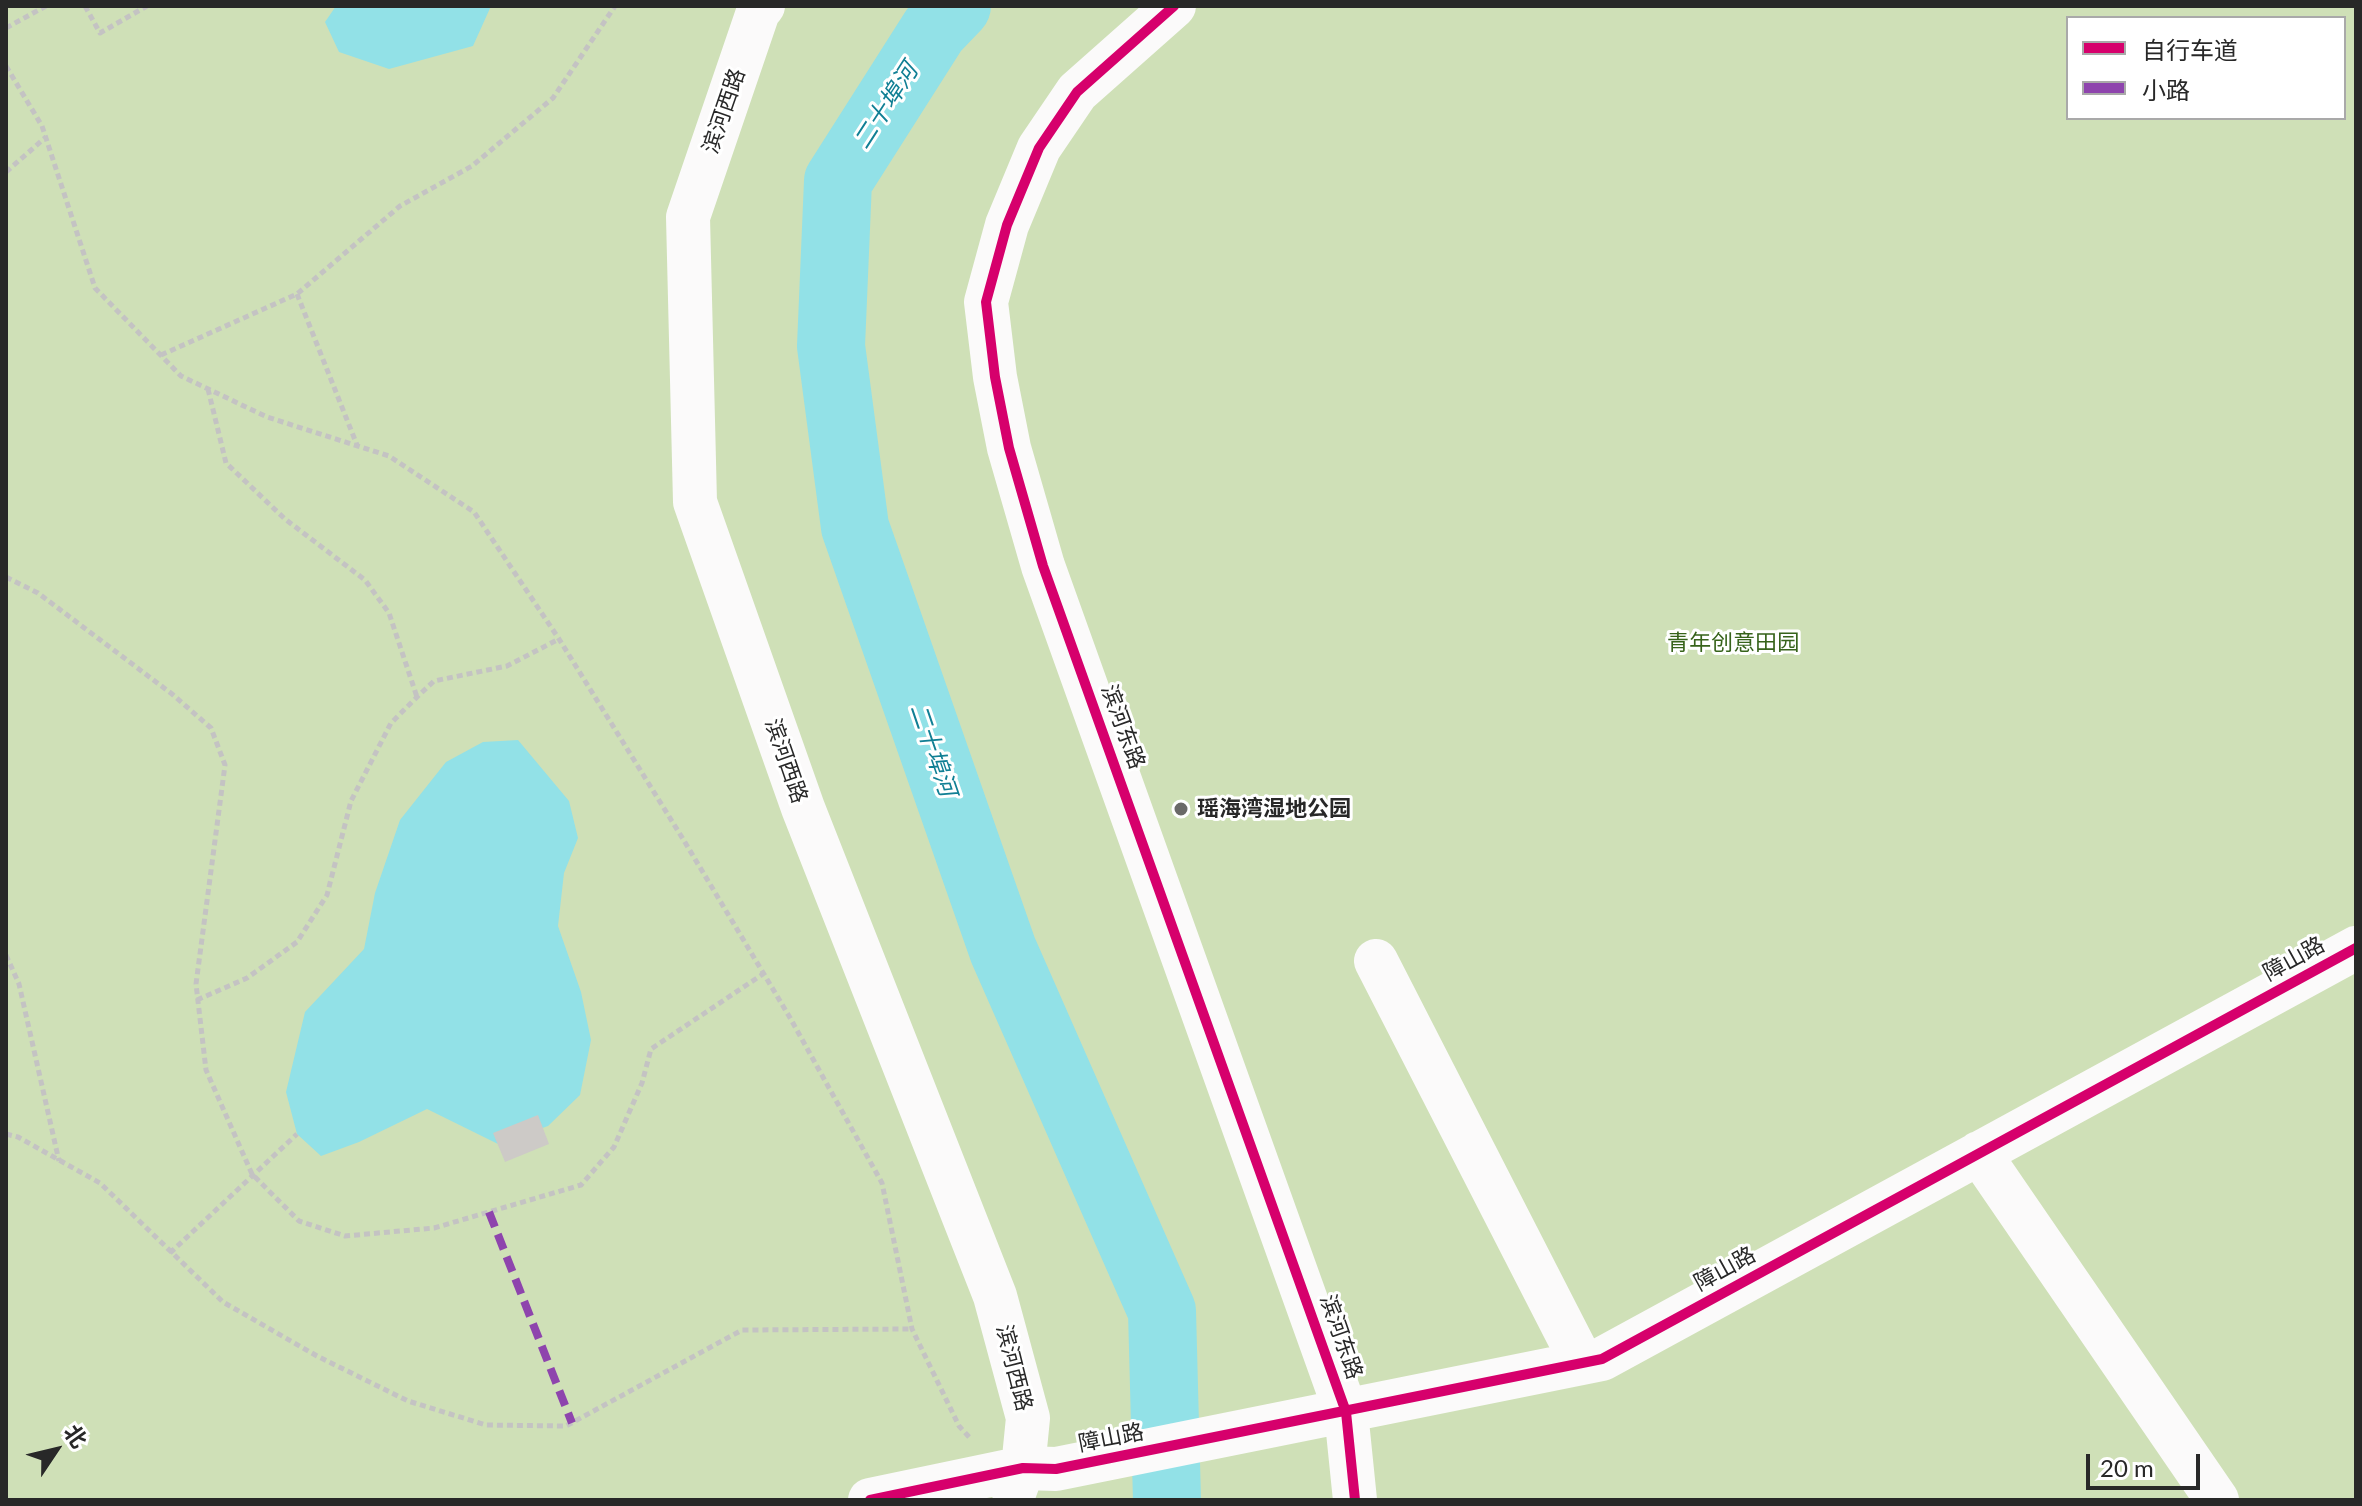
<!DOCTYPE html>
<html>
<head>
<meta charset="utf-8">
<style>
	body { margin:0 }
	#map { position:relative; width:2362px; height:1506px; overflow:hidden; background:#e6e1de; font-family:Lato,"Noto Sans SC",sans-serif }
	canvas { display:block }
	.frame { position:absolute; inset:0; border:8px solid #282828; pointer-events:none }
	.legend { position:absolute; left:2066px; top:16px; width:280px; height:104px; box-sizing:border-box; background:#fff; border:2px solid #a9a9a9; margin:0; padding:10px 14px; list-style:none; font-size:24px; color:#282828 }
	.legend li { display:flex; align-items:center; gap:16px; height:40px }
	.legend b { width:40px; border:2px solid #a9a9a9 }
	.north { position:absolute; left:16px; top:1410px; width:80px; height:80px; -webkit-text-stroke:6px #fff; paint-order:stroke; rotate:55deg; font-size:22px; font-weight:700; line-height:32px; text-align:center; color:#282828 }
	.north::after { content:''; display:block; margin:auto; width:28px; height:36px; background:#282828; clip-path:polygon(50% 0,100% 100%,50% 72%,0 100%) }
	.scale { position:absolute; left:2086px; top:1454px; width:114px; height:36px; box-sizing:border-box; border:4px solid #282828; border-top:0; padding-left:10px; font-size:24px; line-height:28px; white-space:nowrap; color:#282828; -webkit-text-stroke:6px #fff; paint-order:stroke }
</style>
</head>
<body>
<div id="map">
<canvas width="2362" height="1506"></canvas>
<div class="frame"></div>
<ul class="legend">
<li><b style="height:10px;background:#d6006c"></b>自行车道</li>
<li><b style="height:10px;background:#8e44ad"></b>小路</li>
</ul>
<div class="north">北</div>
<div class="scale">20 m</div>
</div>
<script>
const ctx = document.querySelector('canvas').getContext('2d');
ctx.lineJoin = 'round';
function fill(path, color) { ctx.fillStyle = color; ctx.fill(path, 'evenodd'); }
function strokePath(path, color, width, dash) { ctx.strokeStyle = color; ctx.lineWidth = width; ctx.lineCap = dash ? 'butt' : 'round'; ctx.setLineDash(dash || []); ctx.stroke(path); }
function label(font, color, halo, rows, align = 'center') {
  ctx.font = font + ' Lato,"Noto Sans SC",sans-serif'; ctx.lineWidth = 6; ctx.setLineDash([]); ctx.textBaseline = 'middle'; ctx.strokeStyle = halo; ctx.fillStyle = color; for (const [text, x, y, turn = 0] of rows) {
    ctx.save(); ctx.translate(x, y); ctx.rotate((+turn || 0) * Math.PI / 180); ctx.textAlign = isNaN(turn) ? turn : align; if (halo) ctx.strokeText(text, 0, 0); ctx.fillText(text, 0, 0); ctx.restore();
  }
}
const green = new Path2D(`
	M6 6H2356V1500H6ZM2068 18H2344V118H2068Z`);
const water = new Path2D(`
	M336 6H491L473 46 389 69 339 52 325 22Z
	M518 740 569 801 578 838 564 873 558 926 581 992 591 1040 580 1095 548 1126 498 1144 427 1109 359 1142 321 1156 297 1134 286 1092 305 1012 364 949 375 893 400 820 446 762 483 742Z`);
const river = new Path2D(`
	M957 6 934 30 838 181 831 346 855 527 1003 950 1162 1311 1167 1500`);
const building = new Path2D(`
	M538 1115 549 1144 505 1162 493 1133Z`);
const path = new Path2D(`
	M85 6 100 33 147 6
	M6 28 46 6
	M6 66 42 126 95 288 181 376 267 417 389 456 474 512 559 639 683 839 789 1016 882 1183 912 1329 959 1426 970 1438
	M6 172 46 137
	M297 294 357 445
	M161 355 297 294 400 206 472 166 553 98 615 6
	M208 389 226 463 285 519 365 580 389 613 417 697
	M6 577 38 593 172 694 211 728 225 765 196 984 206 1070 252 1174 299 1221 345 1236 434 1228 581 1185 614 1147 642 1083 651 1049 763 974
	M6 955 19 984 59 1161
	M197 1000 247 978 297 942 327 895 351 801 391 723 417 697 434 681 507 666 559 639
	M6 1134 18 1137 100 1183 223 1302 317 1356 408 1401 486 1425 566 1426 742 1330 912 1329
	M170 1253 297 1134`);
const minor = new Path2D(`
	M763 6 758 12 688 217 695 502 803 808 995 1296 1028 1418 1023 1468 1014 1493
	M1174 6 1077 92 1039 148 1007 225 986 302 995 377 1009 448 1043 566 1346 1412 1355 1500
	M1376 961 1582 1363
	M1979 1153 2217 1500
	M870 1500 1023 1468 1056 1469 1602 1359 2356 948`);
const quiet = new Path2D(`
	M489 1212 572 1423`);
const cycleway = new Path2D(`
	M1174 6 1077 92 1039 148 1007 225 986 302 995 377 1009 448 1043 566 1346 1412 1355 1500
	M870 1500 1023 1468 1056 1469 1602 1359 2356 948`);
const markers = [
	[1181,809,8,"#6a6968"]
];
const streetNames = [
	["滨河西路",724,111,-71],
	["滨河东路",1123,727,70],
	["滨河西路",786,761,71],
	["障山路",2294,959,-29],
	["障山路",1725,1269,-29],
	["滨河东路",1341,1337,71],
	["滨河西路",1014,1368,76],
	["障山路",1111,1438,-11]
];
const parkNames = [
	["青年创意田园",1733,643]
];
const poiNames = [
	["瑶海湾湿地公园",1197,809]
];
const waterNames = [
	["二十埠河",886,106,-57],
	["二十埠河",933,750,71]
];
fill(green, '#cfe0b7');
fill(water, '#92e1e7');
strokePath(river, '#92e1e7', 68);
fill(building, '#cdcac7');
strokePath(path, '#c4c3c3', 5, [6, 4]);
strokePath(minor, '#fbfafa', 44);
strokePath(quiet, '#8e44ad', 8, [16, 8]);
strokePath(cycleway, '#d6006c', 10);
for (const [x, y, r, color] of markers) { const dot = new Path2D(); dot.arc(x, y, r, 0, 2 * Math.PI); ctx.fillStyle = color; ctx.fill(dot); strokePath(dot, '#fff', 3); }
label('22px', '#282828', '#fff', streetNames);
label('22px', '#37631b', '#fff', parkNames);
label('bold 22px', '#282828', '#fff', poiNames, 'left');
label('italic 24px', '#107f94', '#fff', waterNames);
</script>
</body>
</html>
